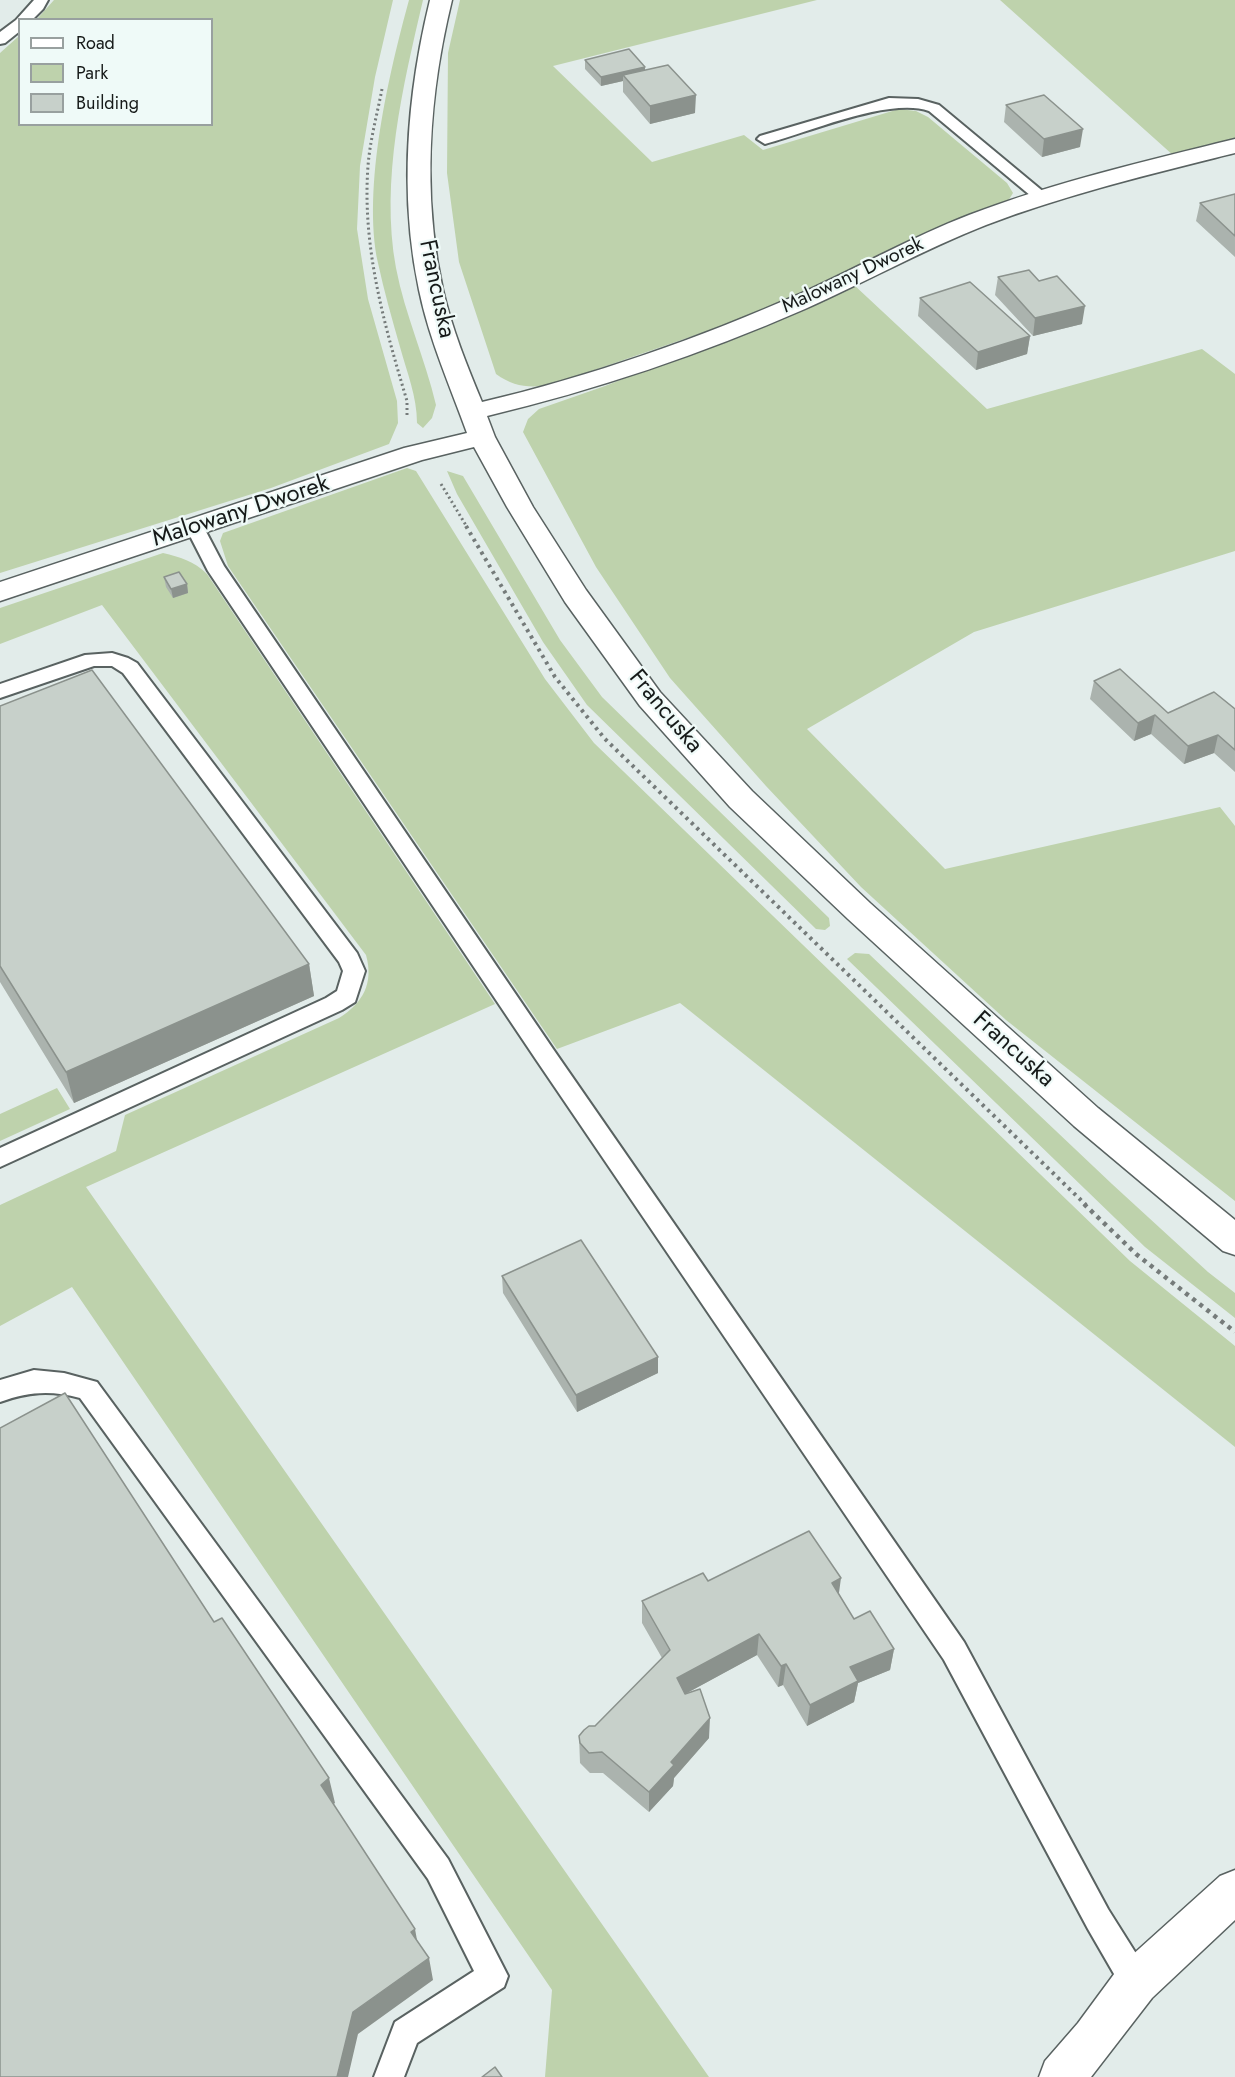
<!DOCTYPE html>
<html>
<head>
<meta charset="utf-8">
<style>
	body { margin:0 }
	#map { position:relative; width:1235px; height:2077px; overflow:hidden; background:#e2ecea; font-family:Jost,sans-serif }
	canvas { display:block }
	.legend { position:absolute; left:18px; top:18px; width:195px; height:108px; box-sizing:border-box; background:#effaf8; border:2px solid #98a09f; margin:0; padding:8px 10px; list-style:none; font-size:18px; color:#161a19 }
	.legend li { display:flex; align-items:center; gap:12px; height:30px }
	.legend b { width:30px; border:2px solid #98a09f }
</style>
</head>
<body>
<div id="map">
<canvas width="1235" height="2077"></canvas>
<ul class="legend">
<li><b style="height:8px;background:#fff"></b>Road</li>
<li><b style="height:16px;background:#bed2ac"></b>Park</li>
<li><b style="height:16px;background:#c7d0ca"></b>Building</li>
</ul>
</div>
<script>
const ctx = document.querySelector('canvas').getContext('2d');
ctx.lineJoin = 'round';
function fill(path, color) { ctx.fillStyle = color; ctx.fill(path, 'evenodd'); }
function strokePath(path, color, width, dash) { ctx.strokeStyle = color; ctx.lineWidth = width; ctx.lineCap = dash ? 'butt' : 'round'; ctx.setLineDash(dash || []); ctx.stroke(path); }
function label(font, color, halo, rows, align = 'center') {
  ctx.font = font + ' Jost,sans-serif'; ctx.lineWidth = 4.5; ctx.setLineDash([]); ctx.textBaseline = 'middle'; ctx.strokeStyle = halo; ctx.fillStyle = color; for (const [text, x, y, turn = 0] of rows) {
    ctx.save(); ctx.translate(x, y); ctx.rotate((+turn || 0) * Math.PI / 180); ctx.textAlign = isNaN(turn) ? turn : align; if (halo) ctx.strokeText(text, 0, 0); ctx.fillText(text, 0, 0); ctx.restore();
  }
}
const green = new Path2D(`
	M54 0H393L375 77 360 166 357 229 368 299 397 401 398 423 389 444 271 488 0 573V53L19 36 20 124H212V20L37 19Z
	M409 0H423C403 86 380 180 396 268 405 315 425 358 436 405L432 418 423 428 417 423C417 396 407 373 400 347 392 319 384 291 378 263 362 188 389 73 409 0Z
	M460 0H817L553 66 652 162 744 135 763 150 899 109 916 111 928 117 1007 183 1013 193 1008 201 938 229 748 317 551 385C529 388 514 387 496 374L459 262 447 173 448 53Z
	M1000 0H1235V140L1174 156Z
	M853 284 987 409 1202 349 1235 374V551L974 632 807 729 945 869 1220 807 1235 826V1201L1006 1020 861 887 766 786 670 678 596 567 523 432 528 419 539 409 605 386 803 308Z
	M407 468 416 471 545 679 594 743 1130 1261 1235 1346V1447L680 1003 557 1049 228 566 220 541 223 533Z
	M447 471 463 476 560 640 602 697 829 918 830 926 825 930 816 929 587 705 543 642 457 494Z
	M163 553C180 557 194 561 207 574L495 1004 86 1187 709 2077H545L552 1990 72 1287 0 1326V1205L116 1151 125 1115 339 1018C363 1003 374 983 366 955L102 605 0 644V608Z
	M855 953 869 954 1112 1184 1208 1272 1235 1293V1318L1145 1247 847 959Z
	M57 1088 70 1109 0 1141V1114Z`);
const pathFar2 = new Path2D(`
	M382 89C377 115 370 140 368 166 362 247 384 324 407 401V417
	M441 484 467 527`);
const pathFar1 = new Path2D(`
	M466 526 555 677 605 739 1086 1205`);
const path = new Path2D(`
	M1084 1204 1136 1254 1235 1332`);
const lane = new Path2D(`
	M34 0H48L43 9 32 20H20V31L5 43 0 44V32L16 20Z
	M889 98 918 99 939 105 1051 198 1049 201H1037L929 111C889 97 807 133 765 144L757 139 760 136Z
	M195 522 202 524 224 566 553 1049 964 1642 1108 1909 1147 1971 1151 1982 1147 1993 1136 1997 1125 1993 1088 1929 944 1660 537 1061 208 571 186 528 188 524Z
	M112 653 128 658 137 663 357 953 365 971 355 1002 342 1010 0 1167V1148L326 998 337 991 343 971 339 962 123 673 112 666H94L0 698V684L85 655Z
	M34 1370 64 1373 97 1382 448 1859 508 1976 504 1987 417 2043 404 2077H374L395 2022 474 1971 428 1879 80 1398C50 1390 28 1392 0 1402V1380Z`);
const street = new Path2D(`
	M430 0H452C429 94 422 195 443 290 452 329 467 366 482 402 592 376 700 338 804 292 859 267 912 237 969 215 1055 182 1146 161 1235 139V153C1151 174 1067 194 986 225 924 249 866 282 805 309 702 354 596 390 487 416L495 437 533 507 586 590 660 692 752 791 870 903 1098 1108 1235 1220V1255L1223 1251 1074 1126 848 919 730 807 640 706 565 602 507 507 474 447 422 460 0 601V582L404 448 467 433C450 386 429 339 419 290 399 195 407 94 430 0Z
	M1235 1870V1920L1152 1998 1091 2077H1039L1045 2061 1078 2023 1120 1966 1220 1876Z`);
const wall = new Path2D(`
	M585 60 645 70 695 113 650 124 623 92V81L601 86 585 69Z
	M1006 105 1080 147 1042 157 1004 122Z
	M1235 194V257L1196 221 1200 203Z
	M998 277 1039 281 1082 324 1033 336 995 295Z
	M920 298 1030 336 1027 354 976 370 918 316Z
	M164 577 187 584 188 593 173 598 166 587Z
	M1094 681 1168 713 1235 709V772L1214 753 1184 764 1151 734 1134 741 1090 699Z
	M0 706 309 964 314 996 74 1103 0 982Z
	M502 1276 658 1357V1373L577 1412 503 1293Z
	M708 1581 839 1594 854 1619 894 1649 890 1670 858 1683 854 1702 807 1726 783 1685 778 1687 757 1655 685 1694 709 1738 674 1778 673 1786 649 1812 603 1773H590L580 1763 579 1736 595 1726 662 1658 642 1623V1601Z`);
const shadedWall = new Path2D(`
	M645 67V76L623 75V81L601 86V77Z
	M696 95 695 113 650 124V106Z
	M1083 129 1080 147 1042 157 1044 139Z
	M1085 306 1082 324 1033 336 1035 318Z
	M1030 336 1027 354 976 370 978 352Z
	M187 584 188 593 173 598 171 589Z
	M1155 715 1151 734 1134 741 1138 723Z
	M1218 735 1214 753 1184 764 1188 746Z
	M309 964 314 996 74 1103 66 1072Z
	M658 1357V1373L577 1412 576 1395Z
	M841 1578 838 1600 832 1583Z
	M759 1634 757 1655 676 1699 677 1678Z
	M894 1649 890 1670 858 1683 854 1702 807 1726 810 1705 850 1667Z
	M786 1664 783 1685 778 1687 781 1666Z
	M710 1718 709 1738 674 1778 673 1786 649 1812V1792L671 1762Z
	M329 1778 335 1803 327 1809 321 1785Z
	M415 1929 419 1951 411 1932Z
	M429 1958 433 1980 358 2034 348 2077H337L353 2012Z`);
const building = new Path2D(`
	M629 49 645 67 601 77 585 60Z
	M668 65 696 95 650 106 623 75Z
	M1044 95 1083 129 1044 139 1006 105Z
	M1235 194V236L1200 203Z
	M1029 270 1039 281 1057 276 1085 306 1035 318 998 277Z
	M970 282 1030 336 978 352 920 298Z
	M179 572 187 584 171 589 164 577Z
	M1120 669 1168 713 1214 692 1235 709V750L1218 735 1188 746 1155 715 1138 723 1094 681Z
	M92 670 309 964 66 1072 0 966V706Z
	M581 1240 658 1357 576 1395 502 1276Z
	M65 1393 214 1622 222 1618 329 1778 321 1785 415 1929 411 1932 429 1958 353 2012 337 2077H0V1428Z
	M809 1531 841 1578 832 1583 854 1619 870 1611 894 1649 850 1667 858 1681 810 1705 786 1664 781 1666 759 1634 677 1678 685 1694 700 1689 710 1718 671 1762 674 1765 649 1792 602 1752 589 1753 580 1743 579 1736 584 1730 589 1726H595L670 1650 642 1601 703 1573 708 1581Z
	M495 2067 502 2077H482Z`);
const farStreetnames = [
	["Malowany Dworek",853,276,-25]
];
const streetNames = [
	["Francuska",436,289,78],
	["Malowany Dworek",241,512,-18],
	["Francuska",665,712,50],
	["Francuska",1013,1050,42]
];
fill(green, '#bed2ac');
strokePath(lane, '#596261', 4);
strokePath(street, '#596261', 3);
strokePath(pathFar2, '#757b7a', 3, [2, 3]);
strokePath(pathFar1, '#757b7a', 4, [3, 4.5]);
strokePath(path, '#757b7a', 4.5, [4, 5]);
fill(lane, '#fff');
fill(street, '#fff');
fill(wall, '#abb3ae');
fill(shadedWall, '#8b928d');
fill(building, '#c7d0ca');
strokePath(building, '#8b928d', 1.5);
label('20px', '#161a19', '#effaf8', farStreetnames);
label('24px', '#161a19', '#effaf8', streetNames);
</script>
</body>
</html>
